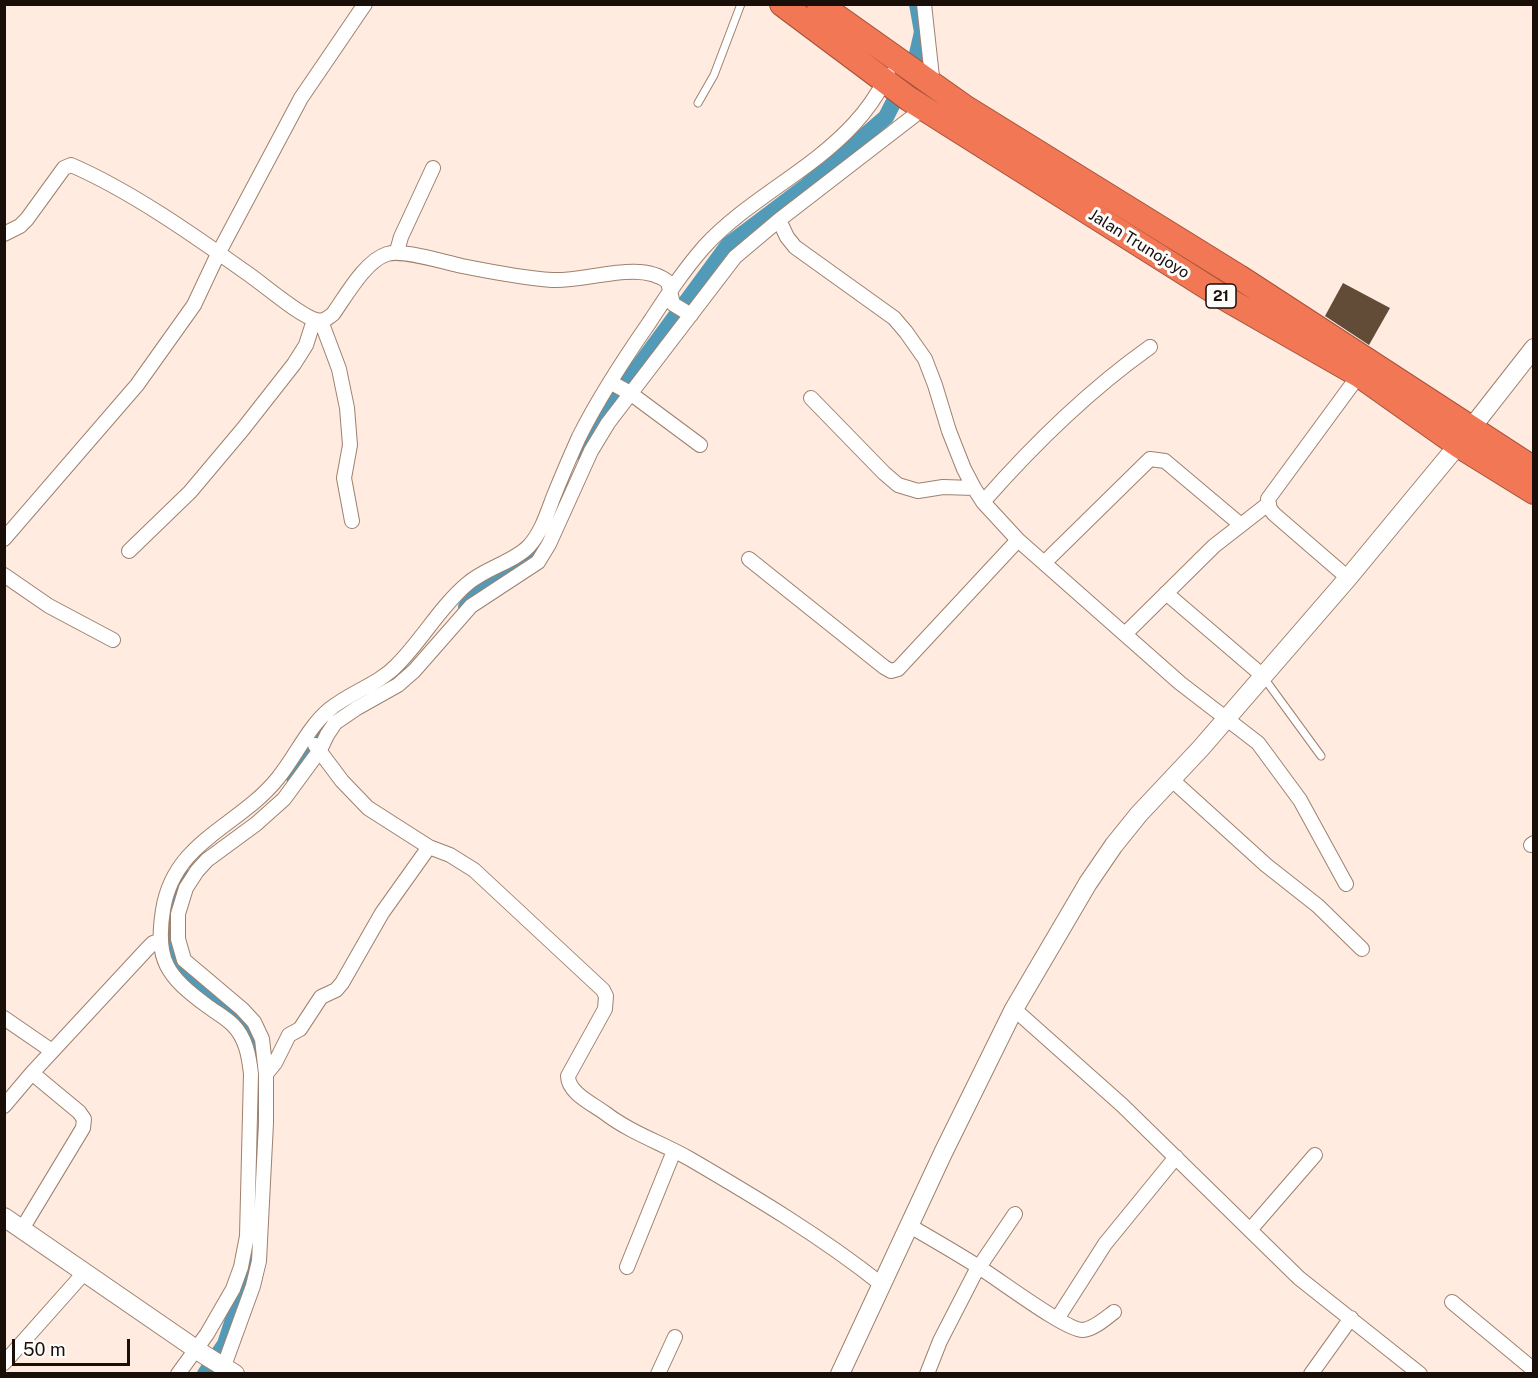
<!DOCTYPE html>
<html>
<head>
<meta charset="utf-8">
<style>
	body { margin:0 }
	#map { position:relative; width:1538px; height:1378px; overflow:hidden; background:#ffebdf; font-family:"Public Sans",sans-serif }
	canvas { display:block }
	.frame { position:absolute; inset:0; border:6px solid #190e08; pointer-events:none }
	.scale { position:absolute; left:12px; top:1339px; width:118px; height:27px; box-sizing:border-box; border:3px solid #190e08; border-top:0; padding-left:8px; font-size:18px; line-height:21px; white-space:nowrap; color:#190e08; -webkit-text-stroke:4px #fcfcfc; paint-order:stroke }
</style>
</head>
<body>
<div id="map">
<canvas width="1538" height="1378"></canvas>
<div class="frame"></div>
<div class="scale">50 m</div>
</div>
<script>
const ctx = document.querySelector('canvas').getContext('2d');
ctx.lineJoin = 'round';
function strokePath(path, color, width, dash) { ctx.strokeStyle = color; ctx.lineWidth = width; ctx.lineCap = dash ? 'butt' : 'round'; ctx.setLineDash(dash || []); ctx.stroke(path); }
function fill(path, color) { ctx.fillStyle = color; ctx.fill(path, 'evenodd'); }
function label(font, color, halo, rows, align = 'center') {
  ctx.font = font + ' "Public Sans",sans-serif'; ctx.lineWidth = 6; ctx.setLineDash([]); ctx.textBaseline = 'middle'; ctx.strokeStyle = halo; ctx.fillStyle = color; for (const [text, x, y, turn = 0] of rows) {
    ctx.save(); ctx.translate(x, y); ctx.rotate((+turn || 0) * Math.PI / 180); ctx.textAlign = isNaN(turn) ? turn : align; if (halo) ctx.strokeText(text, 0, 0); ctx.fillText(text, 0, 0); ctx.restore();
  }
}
const canal = new Path2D(`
	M584 454 602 416 728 245 805 187 886 117 916 58 922 32 917 4
	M466 607 490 581 522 567 541 548 547 534
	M293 776 323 734
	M187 878 174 900 168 921V938L176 965 256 1041 259 1062
	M205 1374 225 1344 238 1304 246 1264`);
const building = new Path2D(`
	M1343 283 1390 308 1369 345 1325 316Z`);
const lane = new Path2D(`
	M698 103 714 75 741 4
	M1264 678 1321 756`);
const street = new Path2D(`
	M924 4 933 86
	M779 220 787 237 795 247 894 318 906 332 925 359 935 385 949 431 964 469 974 488 983 502 1018 540
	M4 234 20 226 27 219 64 168 71 165C129 190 192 234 244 271 261 282 298 315 316 320 323 322 328 318 333 314 346 296 365 261 387 254 403 249 443 262 462 266 492 272 522 278 552 280 587 282 640 259 668 282L673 304 691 315
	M397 251 401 237 433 168
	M321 321 339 369 347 408 350 445 344 478 352 521
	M610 382 630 393 700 445
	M811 398 884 473 898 485 918 491 943 487 974 488
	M983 502C1033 445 1088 391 1150 347
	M4 539 137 385 194 305 218 254 301 98 365 4
	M129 551 190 492 243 429 294 364 306 345 314 320
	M749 559 884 667 891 671 898 669 1018 540 1180 683 1258 743 1300 800 1346 884
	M1044 563 1150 459 1165 461 1241 525
	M4 575 49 606 113 640
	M1348 578 1274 514 1270 509 1268 499 1362 371
	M1166 593 1263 676
	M1125 634 1214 546 1268 504
	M315 745 342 781 368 808 429 847 450 855 474 870 603 990 606 996 605 1009 568 1076C568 1093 593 1104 605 1113 631 1133 662 1143 690 1159 755 1197 822 1237 881 1284
	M1171 779 1266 865 1318 906 1362 949
	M1531 845 1534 843
	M1014 1009 1122 1105 1299 1278 1420 1374
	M4 1018 52 1051
	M266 1074 275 1063 289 1035 300 1029 321 997 336 990 342 983 382 913 429 847
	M4 1106 32 1073 147 949 153 943 161 940
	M910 1226C932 1239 955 1252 977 1266 996 1277 1066 1331 1083 1330 1094 1329 1106 1318 1114 1312
	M22 1229 83 1128 84 1119 79 1112 32 1073
	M1250 1230 1315 1155
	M627 1267 674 1151
	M1452 1302 1534 1370
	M1057 1319 1105 1244 1176 1157
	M4 1363 84 1273
	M178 1374 207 1334 233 1289 241 1267 247 1236 251 1074C249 1056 246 1038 233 1025 225 1017 215 1012 206 1005 167 976 155 960 163 910 174 840 239 827 278 778 296 756 308 727 330 709 351 692 379 684 397 665 422 640 440 607 467 584 485 568 514 562 529 546 541 533 547 514 553 498 561 478 570 457 579 437 599 397 624 359 649 323 666 297 683 271 704 247 748 199 810 172 854 124 867 110 879 92 888 75
	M221 1374 253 1286 259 1261 266 1123V1074L262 1039 254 1022 242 1009 184 960 178 939V914L186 888 197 871 207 860 256 824 284 799 320 750 327 735 335 723 357 708 398 685 414 671 471 606 538 562 549 544 591 451 608 423 735 257 779 220 924 108
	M658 1374 675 1337
	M927 1374 940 1341 975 1273 1015 1214
	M1311 1374 1351 1318`);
const secondary = new Path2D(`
	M4 1217 203 1354 235 1374
	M840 1374 943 1153 1014 1009 1088 883 1114 845 1139 814 1201 748 1348 578 1458 445 1534 348`);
const highway = new Path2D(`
	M782 4 909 99 1223 297 1359 375 1458 445 1534 492
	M819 4 966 108 1239 277 1534 469`);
const shields = [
	[1221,296,30]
];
const shieldNames = [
	["21",1221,296]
];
const streetNames = [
	["Jalan Trunojoyo",1139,244,32]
];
strokePath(canal, '#529bb8', 16);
fill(building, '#634c37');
strokePath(lane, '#9e816e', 9);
strokePath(street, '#9e816e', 16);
strokePath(secondary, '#9e816e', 20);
strokePath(highway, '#a5523a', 26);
strokePath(lane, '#fff', 7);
strokePath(street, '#fff', 14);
strokePath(secondary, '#fff', 18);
strokePath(highway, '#f17755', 24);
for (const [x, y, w] of shields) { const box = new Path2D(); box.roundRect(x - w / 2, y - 12, w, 24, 4.5); ctx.fillStyle = '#fcfcfc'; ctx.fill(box); strokePath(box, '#190e08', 1.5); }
label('bold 15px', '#190e08', null, shieldNames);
label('16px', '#190e08', '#fcfcfc', streetNames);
</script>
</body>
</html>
